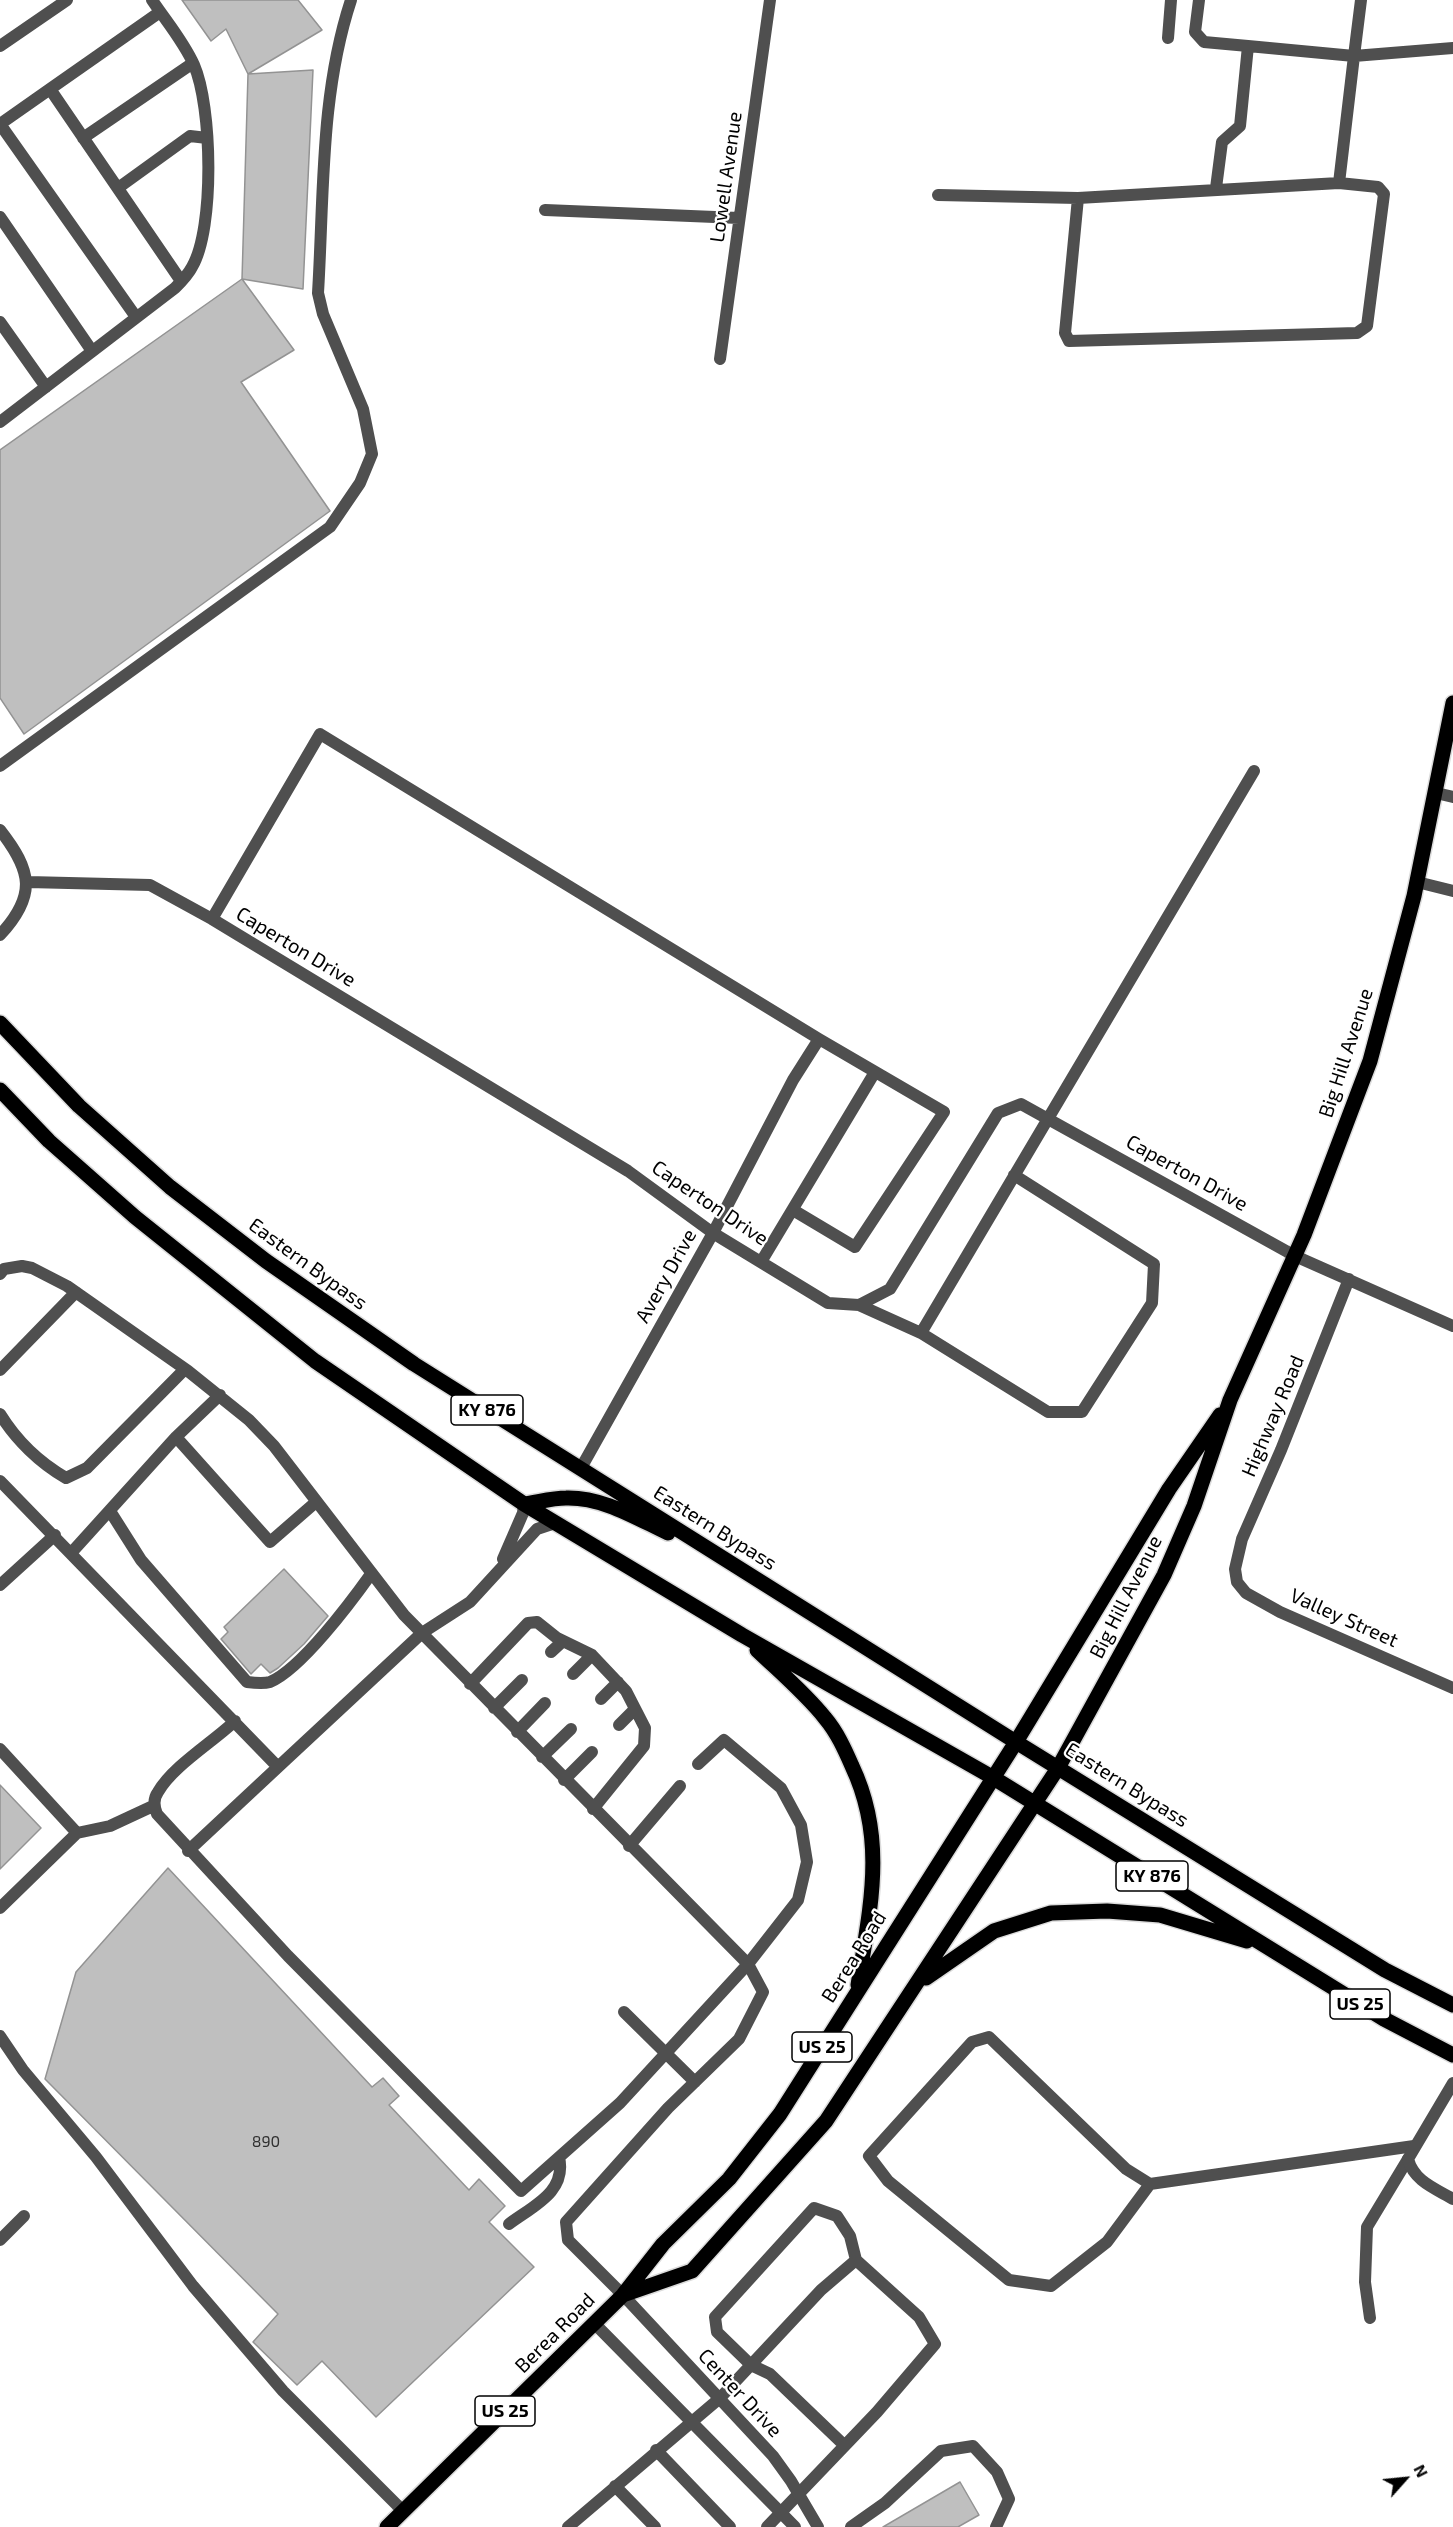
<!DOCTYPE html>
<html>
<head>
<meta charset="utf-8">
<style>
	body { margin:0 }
	#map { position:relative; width:1453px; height:2527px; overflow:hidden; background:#fff; font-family:"Exo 2",sans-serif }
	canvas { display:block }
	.north { position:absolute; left:1375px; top:2449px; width:60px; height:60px; -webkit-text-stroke:4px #fff; paint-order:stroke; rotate:63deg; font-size:16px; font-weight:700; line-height:24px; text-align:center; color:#000 }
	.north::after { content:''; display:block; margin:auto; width:21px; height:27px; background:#000; clip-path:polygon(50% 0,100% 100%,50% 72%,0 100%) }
</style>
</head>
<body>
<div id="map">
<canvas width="1453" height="2527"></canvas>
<div class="north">N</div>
</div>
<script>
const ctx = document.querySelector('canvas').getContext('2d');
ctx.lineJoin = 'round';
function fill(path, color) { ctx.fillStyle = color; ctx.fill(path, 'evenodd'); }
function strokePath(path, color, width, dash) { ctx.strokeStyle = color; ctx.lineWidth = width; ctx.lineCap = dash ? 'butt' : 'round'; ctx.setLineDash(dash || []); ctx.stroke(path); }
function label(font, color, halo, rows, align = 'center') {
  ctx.font = font + ' "Exo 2",sans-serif'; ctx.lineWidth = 4.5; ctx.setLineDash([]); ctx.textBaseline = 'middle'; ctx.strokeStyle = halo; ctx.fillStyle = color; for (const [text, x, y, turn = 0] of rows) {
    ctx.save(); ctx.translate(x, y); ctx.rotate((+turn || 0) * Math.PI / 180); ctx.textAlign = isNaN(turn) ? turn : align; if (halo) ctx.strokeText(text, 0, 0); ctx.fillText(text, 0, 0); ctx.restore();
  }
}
const building = new Path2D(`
	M182 0H298L322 30 248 74 226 29 211 41Z
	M313 70 303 289 242 279 248 74Z
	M242 279 294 350 241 382 330 511 24 734 0 698V450Z
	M284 1569 328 1616 304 1644 278 1668 270 1673 261 1664 251 1674 221 1639 228 1632 224 1627Z
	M0 1785 41 1828 0 1869Z
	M168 1868 372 2087 383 2078 399 2096 389 2105 469 2190 479 2179 505 2206 489 2222 534 2267 376 2417 322 2361 297 2385 253 2342 278 2314 45 2079 76 1972Z
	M960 2482 979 2515 958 2527H883Z`);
const lane = new Path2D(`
	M1199 0 1195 32 1204 42 1248 46
	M0 46 67 0
	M50 89 160 12
	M0 124 50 89 181 281
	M0 124 136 317
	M83 138 193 63
	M118 188 190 136 207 138
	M1216 188 1222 142 1240 126 1248 46 1354 56 1361 0
	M938 195 1078 198 1339 183 1354 56 1453 48
	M1078 198 1065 333 1069 341 1357 333 1367 326 1384 194 1378 187 1339 183
	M0 217 92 351
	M0 322 46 387
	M0 422 175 288C181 282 188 275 192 267 215 228 212 106 194 65 184 42 166 21 152 0
	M0 766 330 527 360 483 372 454 363 409 323 314 318 293C324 195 320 94 351 0
	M1436 793 1453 797
	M0 830C32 871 37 895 0 935
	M28 882 150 885 212 919 628 1171 713 1233 828 1303 859 1305 890 1289 998 1113 1021 1104 1295 1256
	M1417 882 1453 891
	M212 919 320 734 819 1039 944 1112 855 1247 793 1210
	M761 1262 875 1072
	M0 1274 4 1269 22 1266 32 1268 67 1286 188 1371 249 1420 274 1446 404 1615 748 1964 763 1992 739 2039 668 2108 566 2222 568 2240 623 2295
	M859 1305 921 1333 1254 771
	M921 1333 1048 1412H1082L1152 1303 1154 1264 1014 1175
	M0 1370 76 1292
	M0 1414C16 1440 40 1463 66 1478L87 1468 185 1369
	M176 1437 270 1542 316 1502
	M581 1468 713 1233 793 1080 819 1039
	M0 1481 278 1767 422 1633 470 1602 537 1529 555 1523
	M110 1511 141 1560 247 1682C255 1683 263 1684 270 1682 301 1669 351 1602 371 1574
	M72 1552 176 1437 220 1395
	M503 1559 523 1513 524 1504
	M0 1585 55 1535
	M551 1652 563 1641
	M573 1674 592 1655
	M470 1684 528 1623 537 1622 557 1638 592 1655 626 1691 645 1728 644 1746 593 1809
	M601 1699 618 1682
	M494 1708 522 1680
	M235 1721C213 1742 173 1766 158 1792 153 1799 154 1807 157 1814L288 1956 521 2191 620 2103 748 1964 798 1900 807 1862 801 1825 781 1788 724 1740 698 1764
	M619 1725 635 1709
	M517 1732 545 1703
	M0 1749 77 1833 110 1826 153 1806
	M542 1757 571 1729
	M564 1780 592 1752
	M629 1846 680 1786
	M188 1851 278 1767
	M0 1908 77 1833
	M624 2012 695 2082
	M0 2036 23 2070 96 2157 193 2286 283 2391 403 2511
	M1150 2184 1107 2242 1051 2286 1009 2280 888 2181 869 2156 972 2042 989 2037 1126 2169 1150 2184 1414 2146
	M509 2224C533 2206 567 2192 559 2157
	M1370 2318 1365 2282 1367 2227 1408 2159
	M656 2450 730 2527
	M615 2486 655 2527
	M568 2527 720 2398 821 2290 856 2260
	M767 2527 877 2412 935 2344 919 2317 856 2260 850 2236 837 2216 814 2208 715 2317 717 2332 751 2365 770 2374 844 2445
	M851 2527 885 2503 941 2451 973 2446 997 2472 1009 2499 996 2527`);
const street = new Path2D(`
	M1168 38 1171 0
	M545 210 739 218
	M720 359 770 0
	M1295 1256 1453 1326
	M1349 1279 1281 1450 1242 1539 1235 1569 1237 1582 1246 1593 1280 1612 1453 1688
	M1453 2083 1408 2159C1414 2181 1434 2188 1453 2199
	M0 2240 24 2216
	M623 2295 773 2456 791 2481 818 2527
	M595 2324 795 2527`);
const primary = new Path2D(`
	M0 1023 79 1106 170 1187 266 1261 414 1364 1016 1742 1385 1970 1453 2005
	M0 1090 49 1141 135 1217 315 1361 524 1504 742 1635 992 1777 1384 2019 1453 2055
	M524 1504C538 1502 553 1498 566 1498 603 1497 636 1518 668 1533
	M757 1650C780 1672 806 1694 825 1718 837 1732 845 1750 852 1766 887 1840 870 1908 858 1985
	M926 1978 994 1931 1051 1913 1107 1911 1160 1915 1247 1941
	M623 2295 692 2271 826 2121 1058 1768 1164 1575 1194 1506 1230 1400 1304 1235 1370 1061 1414 896 1453 703
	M387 2527 623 2295 663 2244 729 2179 780 2114 1016 1742 1169 1489 1220 1415`);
const numberNames = [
	["890",266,2142]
];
const shields = [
	[487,1410,72],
	[1152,1876,72],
	[1360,2004,60],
	[822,2047,60],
	[505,2411,60]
];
const shieldNames = [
	["KY 876",487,1410],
	["KY 876",1152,1876],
	["US 25",1360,2004],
	["US 25",822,2047],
	["US 25",505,2411]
];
const streetNames = [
	["Lowell Avenue",726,177,-82],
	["Caperton Drive",296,947,31],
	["Big Hill Avenue",1346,1053,-72],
	["Caperton Drive",1187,1173,29],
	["Caperton Drive",710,1203,34],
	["Eastern Bypass",308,1264,36],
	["Avery Drive",666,1276,-61],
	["Highway Road",1273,1416,-67],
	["Eastern Bypass",715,1528,32],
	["Big Hill Avenue",1126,1597,-63],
	["Valley Street",1344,1618,24],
	["Eastern Bypass",1127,1785,32],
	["Berea Road",854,1957,-58],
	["Berea Road",555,2333,-45],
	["Center Drive",740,2393,47]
];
fill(building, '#bfbfbf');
strokePath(building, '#939393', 1.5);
strokePath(primary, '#dbdbdb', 18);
strokePath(lane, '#4f4f4f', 12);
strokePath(street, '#4f4f4f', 12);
strokePath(primary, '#000', 15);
label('16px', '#303030', null, numberNames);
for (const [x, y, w] of shields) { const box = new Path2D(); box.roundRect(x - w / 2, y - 15, w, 30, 4.5); ctx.fillStyle = '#fff'; ctx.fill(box); strokePath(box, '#000', 1.5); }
label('bold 18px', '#000', null, shieldNames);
label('20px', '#000', '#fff', streetNames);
</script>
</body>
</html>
